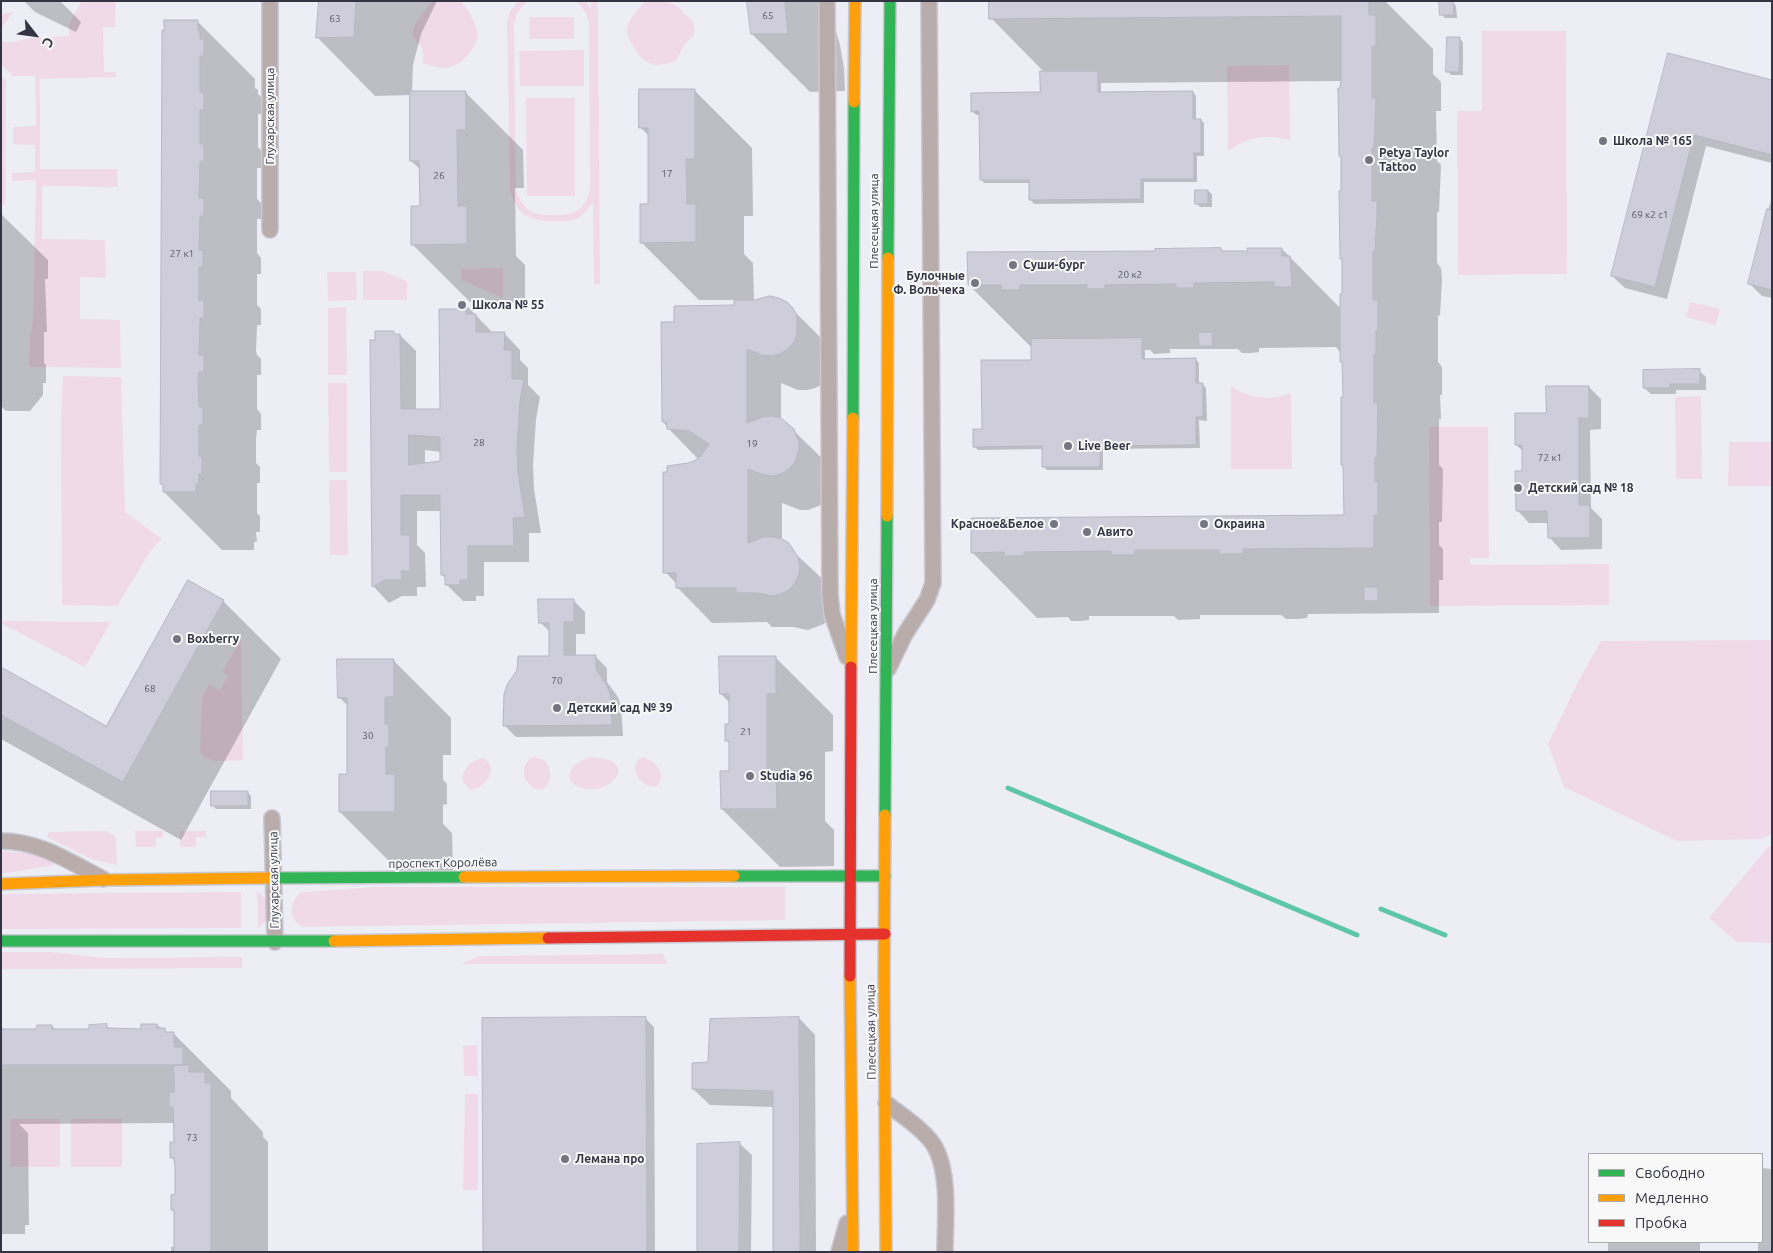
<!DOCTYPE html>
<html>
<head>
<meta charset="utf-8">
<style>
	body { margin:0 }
	#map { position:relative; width:1773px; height:1253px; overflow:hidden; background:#ededf6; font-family:Ubuntu,sans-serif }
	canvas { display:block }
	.frame { position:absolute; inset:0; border:2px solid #343444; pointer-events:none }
	.legend { position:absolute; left:1588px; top:1153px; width:175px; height:90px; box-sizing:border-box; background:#f8f8f8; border:1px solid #aaaab0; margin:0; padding:6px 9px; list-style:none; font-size:15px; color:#343444 }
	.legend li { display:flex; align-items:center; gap:10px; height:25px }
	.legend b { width:25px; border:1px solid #aaaab0 }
	.north { position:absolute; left:10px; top:10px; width:50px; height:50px; -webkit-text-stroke:4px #f8f8f8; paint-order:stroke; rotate:120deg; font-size:14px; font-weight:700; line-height:20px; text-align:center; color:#343444 }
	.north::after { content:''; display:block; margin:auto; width:18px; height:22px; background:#343444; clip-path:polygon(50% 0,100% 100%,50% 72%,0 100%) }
</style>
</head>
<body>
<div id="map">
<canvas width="1773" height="1253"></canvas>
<div class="frame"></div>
<ul class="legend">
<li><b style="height:6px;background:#30b455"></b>Свободно</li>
<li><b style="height:6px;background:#ff9f0a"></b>Медленно</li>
<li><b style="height:6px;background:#e5322d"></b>Пробка</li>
</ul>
<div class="north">С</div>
</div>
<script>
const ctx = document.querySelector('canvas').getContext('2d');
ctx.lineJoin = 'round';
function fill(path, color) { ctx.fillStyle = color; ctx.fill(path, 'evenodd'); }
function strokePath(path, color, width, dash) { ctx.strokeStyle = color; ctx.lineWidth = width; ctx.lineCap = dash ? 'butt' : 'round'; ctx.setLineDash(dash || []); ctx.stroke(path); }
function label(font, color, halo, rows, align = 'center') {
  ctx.font = font + ' Ubuntu,sans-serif'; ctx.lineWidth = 4; ctx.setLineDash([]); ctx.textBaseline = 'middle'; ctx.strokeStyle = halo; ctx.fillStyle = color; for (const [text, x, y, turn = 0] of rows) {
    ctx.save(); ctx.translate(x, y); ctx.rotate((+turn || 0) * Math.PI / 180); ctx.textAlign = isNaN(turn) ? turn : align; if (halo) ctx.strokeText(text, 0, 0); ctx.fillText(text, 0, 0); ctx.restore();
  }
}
const green = new Path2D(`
	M82 1H116L115 27H103L104 72H116V77L40 79V169H117L118 187 42 186V239L105 240 106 278 80 277V319L120 320 121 368 29 367 30 338 33 319 36 180 12 181V173L35 172V145L13 144V127L36 126 35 76H13L1 65V14L13 12 1 29 2 42H13L31 38 69 36V24Z
	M433 1H461C467 8 476 23 477 32 479 47 461 67 446 68 438 68 430 65 423 63 423 56 424 49 419 44 416 41 416 42 414 38 408 27 426 10 433 1Z
	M518 1H528C519 8 516 14 514 24L516 189C522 210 532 215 553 215 574 215 585 211 590 189L589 22 586 13 577 1H586L591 8V1H598L600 284H594L593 203C589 207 585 213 580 217 571 222 562 221 553 221 528 221 516 214 510 190L507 23 510 12Z
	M645 1C657 1 670 0 680 8 682 10 683 13 685 14 693 21 696 24 694 35L684 45 676 61C655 68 644 66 633 46 631 42 627 37 627 32 626 22 639 8 645 1Z
	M529 17H574V39H529Z
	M1482 31H1566L1567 274 1458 275 1457 111H1482Z
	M584 50V86H520L519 51Z
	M1289 65 1290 140C1266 134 1248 137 1228 151L1227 66Z
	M1 76 6 80 5 205 1 206Z
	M526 98H575V196H527Z
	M503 268V298L461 280V269Z
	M363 271H382L407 281V300H363Z
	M327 272H356L357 300 328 301Z
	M1690 302 1720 309 1716 325 1686 317Z
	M346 307 347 375H328V308Z
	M63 376 121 377 125 512 162 539 153 547 117 606 62 605 61 423Z
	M328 383H347V472H329Z
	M1231 386C1251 399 1269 401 1291 393L1292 469H1231Z
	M1701 396 1702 479H1676L1675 397Z
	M1429 427H1488L1489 558H1470V565L1609 564V605L1430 606Z
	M1729 442H1772V486H1728Z
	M329 480H347L348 555H330Z
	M1 621 111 622 85 667 1 623Z
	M241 639 243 760C228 760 210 765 200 753L202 698 209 684 220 690 228 675 222 672Z
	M1772 640V834L1761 839 1677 841 1564 787 1548 744 1578 682 1601 641Z
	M533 757 544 760C552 768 553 784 541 790 524 789 517 765 533 757Z
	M591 757C602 758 617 759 619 772 612 790 585 796 570 781 567 767 579 761 591 757Z
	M642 757C655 760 669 775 656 787 640 787 626 767 642 757Z
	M483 758C501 766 485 790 470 790L463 782C461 770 471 760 483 758Z
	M106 831 115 836 116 842 117 865 91 859 47 837 49 832Z
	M135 831H163V838H156V847H136Z
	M180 831H206V837H196V847H180Z
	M1769 846H1772V943L1737 942 1709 918Z
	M1 851 35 854 53 862 54 865 1 874Z
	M376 887H785V920L304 927C288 921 288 901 302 892Z
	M257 891C272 900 273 919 258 928Z
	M241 892V928L1 929V894Z
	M1 952H50L106 958 242 957V968L1 969Z
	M663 954 667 964H460L480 956Z
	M477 1045 478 1076H464L463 1046Z
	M465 1094H478V1190H463Z
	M10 1119H60V1167H10Z
	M71 1119H122V1167H71Z`);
const shadow = new Path2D(`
	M24 1H60L81 22 76 32 35 12Z
	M320 1H437L421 34 413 65 412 93 465 92 523 150 524 188H515L516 256 525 265V302H470L412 244 421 207V170L411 161V95L375 96 317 37Z
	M749 1H825L833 21 840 45 844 68 845 91 810 92 752 34Z
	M991 1H1385L1433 49V74L1441 82V111H1436L1437 161 1441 165 1439 212H1437V263L1441 268 1442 280 1440 316 1438 315V362L1442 367V395H1440L1441 419H1439V465L1443 469 1442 522H1439V545L1443 549V580H1439V613L1308 614 1307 618 1297 619H1286L1281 615H1200V619L1178 620 1174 616H1089V620L1080 621H1071L1068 617 1037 618 972 552 1346 516 1343 363 1340 352 1336 347 1259 348V352L1251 353H1242L1238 349H1170V353L1154 354 1150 350H1145V360L1195 359 1199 363V384H1202L1206 388 1207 421 1199 420 1200 448 1103 449V470H1047L1043 466V449L978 450 974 446 983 430 1033 361V349L969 285 1156 252 1221 250 1223 252H1249L1282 249 1341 309 1343 296V261L1341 258 1342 158 1340 155 1342 81 1101 83V93L1193 92 1196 96V120H1201L1204 123V156H1197V182H1144V203L1034 204 1031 200 1030 183H984L981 179 980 115H976L972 111 1041 93 1044 72 991 18Z
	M1453 2 1456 6 1457 18H1445L1441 14Z
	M197 21 255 79V88L258 90V94L262 98V114H258V147L262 151V168H257V199L261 203V219H257V253L261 258V274H257V305L261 309V325H257L256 351 257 355 261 359V375H257V409L261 414V430H257L256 439V463L260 467V483H257V513L260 516V532H256L257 542H254V550H222L164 492V486L162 483Z
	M1459 38 1463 42V75H1451L1448 71Z
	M1669 55 1770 81 1772 76V163L1706 146 1667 299 1625 288 1612 276Z
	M694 90 752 148 753 216H744V254L753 263 754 302 786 303 822 339 823 384 815 388 807 390H798L781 383V420L793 430 829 465 824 504 808 510H800L782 503V541L829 585V618L824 624 808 630 793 627H772L767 622 712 623 678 588V585L665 572 668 473 698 459 668 428 663 421 675 323 735 307V300H699L641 242 650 205 649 136 640 127Z
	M1208 191 1212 194V207H1200L1196 203Z
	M1772 196V298L1762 296 1749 283Z
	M1 214 48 260V279H45L47 332H44V363L46 365V383H43V395L30 411H6L1 406Z
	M466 305 491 331V333H504L520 350V360L528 368V385L540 397 536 419 533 465 534 489 541 533H529V562H484V596H476V601H463L447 585V579L442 575V511H417V545L425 553 426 587H417V596H402L389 603 373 586 376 341 393 332 396 335H400L416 351V410H441L457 310ZM425 450 441 452V462L425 464Z
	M1699 371 1706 377V390H1676V394H1651L1644 388Z
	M1589 387 1601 399V429L1590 430 1591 508 1602 519V549L1561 550 1549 537V523H1529L1517 510 1523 472V451L1516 445 1547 414Z
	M573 600 585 612V634H576V656H595L607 668V682L618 697 621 706 623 736 516 737 504 725 550 657V632L540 622Z
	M223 601 281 659 181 840 1 739V669L107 727Z
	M775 657 833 715V751L825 752V821L834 830V866L780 867 722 809 731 772 730 744 726 740 730 726V703L721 694Z
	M393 660 451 718V755H443V780L447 784V804L443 805V824L452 833 453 870H398L340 812 348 775V706L339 697Z
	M247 792 251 796V809H216L213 806Z
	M645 1018 654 1027 655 1252H484Z
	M799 1018 815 1035 816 1252H774V1107L710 1105 693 1089 709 1064Z
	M157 1025 168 1033H173L231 1091V1098L263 1132V1137L268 1142V1252H171V1247H175L176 1213 172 1210 176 1196 175 1161 171 1157 175 1143V1123L19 1124 28 1133 29 1225H25V1234H1V1026L6 1031 38 1030 52 1026 57 1031 90 1030 106 1026 110 1029 142 1030Z
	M739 1143 752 1155 751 1252H699Z
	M1762 1168 1772 1169V1252H1758V1242H1762Z
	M1608 1242H1700V1252H1608Z`);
const stream = new Path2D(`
	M1008 788 1357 935
	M1381 909 1445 935`);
const building = new Path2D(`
	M319 1H356L354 37 316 38Z
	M747 1H785L788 34H751Z
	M989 1H1369V15H1376V46L1372 47V98H1376L1374 148H1372V201H1377V214L1375 251H1373V300H1378V330H1376V354H1374V403H1378L1377 457H1375V482H1378V515H1374V548L1243 549V554H1219V550H1135V555H1111V551L1024 552V556H1004V552L971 553V518L1344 515 1343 465H1341V397H1343L1342 361 1340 362V294H1342V259H1340L1339 191H1341V156H1339L1338 88H1340L1341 78V16L989 19Z
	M1439 1H1453L1454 15H1440Z
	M164 20H198V31H200V39H204V56H200V92H204V110H200V144H204V162L200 161 199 198H204V216H200L199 250H203V267H199V300H204V318H200L199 355H204V372H199L198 380 199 407H203V425H199V456H202V474H199V484H196V492H163V484H160L162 30 164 31Z
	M1447 37H1460L1459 72H1446Z
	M1668 53 1772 80V155L1694 135 1655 287 1611 276Z
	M1040 71H1098V92L1193 91V119H1201V153H1194V179H1141V199L1029 200V180H980L979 111 971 112V93L1040 92Z
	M639 89H695V159H686L687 204H696V242L640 243V204H648V128H639Z
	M410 91H466V130H457L458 206H467V244L411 245V206H420L419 161H410Z
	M1195 190H1208V204H1195Z
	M1767 209 1772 210V290L1748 284Z
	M1221 248 1222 251H1248L1247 248H1282V256H1290L1292 287H1274V282L1194 283V288H1176V284L1105 285V289H1087V285H1020V290H1001V285H968L967 252 1155 251V249Z
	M770 296 779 298 787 302 793 308 797 316V334L794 342 788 349 780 354 771 356 762 355 747 349V423L763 417 772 416 781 418 794 429 799 442V449L795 462 789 469 781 474 773 476 764 475 748 469V543L764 537H773L782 539 789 543 798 557 800 566 799 575 795 583 789 590 781 594 772 596 757 593H736V588H676V573H663V472H667V466L688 463 696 460 701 456 709 444 689 431 667 429 666 422H662L661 322H674V306L734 305V300H754Z
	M466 303V314H476V332H505L504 350H512V379H524L520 402 517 448 518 472 525 517 513 518 514 546H468V580H460V585H445V575H441L440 495H401V535H410V571H401L402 580H385L372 587 370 340H375V331H394V334H400L401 409H440L439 309H456ZM409 435 440 437V461L409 465Z
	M1212 332 1213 346H1199L1198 333Z
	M1142 338V359L1196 358V383H1203V417H1196V445L1100 446V467H1042V446L973 447V429H982L981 360H1031V339Z
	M1700 369V384H1670V388H1643V370Z
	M1546 386H1589V418H1579V505H1590V538H1548L1547 511H1516L1515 471H1522V445H1515V413H1546Z
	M188 580 224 600 123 782 1 715V667L106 726Z
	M1364 587H1378V601H1364Z
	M538 599H574V622H564V655H596V669L606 684 610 693 612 725 503 726 504 694 507 685 517 670 518 656H549V623H539Z
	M719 656H776V694H767V770H776L777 809H721L720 771H729V741H725V724H729V694H720Z
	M337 659H394V697H385V724H389V747H386V774H395V812H339V774H347V698H338Z
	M211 791H248V806H211Z
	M646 1017 647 1252H483L482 1018Z
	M799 1017 800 1252H773V1091L692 1089V1063L708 1062 710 1019Z
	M107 1024V1028L141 1029V1024H157V1028H165V1032H174V1047H183V1065H1V1029H36L37 1025H52V1029H89V1025Z
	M174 1065H189V1072H205V1083H211V1252H174V1210H171V1195L175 1194V1167L174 1158H170V1142H174L173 1107H169V1092H174Z
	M740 1142 739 1252H697V1144Z`);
const street = new Path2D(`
	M270 1V230
	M827 1 830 595 832 614 847 657
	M888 669 905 634 927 600 933 583 929 1
	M272 818 275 942
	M1 841C40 841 70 862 103 879
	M886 1103C901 1115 928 1132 936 1149 950 1177 945 1221 945 1252
	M839 1252 847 1223`);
const fast = new Path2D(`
	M888 258 890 1
	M853 418 854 102
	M885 815 887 516
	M734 876H885
	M271 878 464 877
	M1 941H334`);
const slow = new Path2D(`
	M854 102 855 1
	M887 516 888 258
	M851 667 853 418
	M885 815 884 981 886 1252
	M464 877 734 876
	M1 884 105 880 271 878
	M334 941 548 938
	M850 976 853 1252`);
const jam = new Path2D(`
	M548 938 885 934
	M850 976 851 667`);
const markers = [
	[1603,141,5,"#757582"],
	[1369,160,5,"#757582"],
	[1013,265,5,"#757582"],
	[975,283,5,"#757582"],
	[462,305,5,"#757582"],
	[1068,446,5,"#757582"],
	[1518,488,5,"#757582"],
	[1054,524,5,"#757582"],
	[1204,524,5,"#757582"],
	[1087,532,5,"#757582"],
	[177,639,5,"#757582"],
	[557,708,5,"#757582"],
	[750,776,5,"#757582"],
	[565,1159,5,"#757582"]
];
const numberNames = [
	["65",768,16],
	["63",335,19],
	["17",667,174],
	["26",439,176],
	["69 к2 с1",1650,215],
	["27 к1",182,254],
	["20 к2",1130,275],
	["28",479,443],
	["19",752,444],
	["72 к1",1550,458],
	["70",557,681],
	["68",150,689],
	["21",746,732],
	["30",368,736],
	["73",192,1138]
];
const streetNames = [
	["Глухарская улица",270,116,-90],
	["Плесецкая улица",874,221,-90],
	["Плесецкая улица",873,626,-90],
	["проспект Королёва",443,863,-1],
	["Глухарская улица",274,880,-91],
	["Плесецкая улица",871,1032,-91]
];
const poiNames = [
	["Школа № 165",1613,141],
	["Petya Taylor",1379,153],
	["Tattoo",1379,167],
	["Суши-бург",1023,265],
	["Булочные",965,276,"right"],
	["Ф. Вольчека",965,290,"right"],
	["Школа № 55",472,305],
	["Live Beer",1078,446],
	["Детский сад № 18",1528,488],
	["Красное&Белое",1044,524,"right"],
	["Окраина",1214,524],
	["Авито",1097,532],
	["Boxberry",187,639],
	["Детский сад № 39",567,708],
	["Studia 96",760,776],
	["Лемана про",575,1159]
];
fill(green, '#f0dae9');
fill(shadow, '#0003');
strokePath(stream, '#5ec6aa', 5);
fill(building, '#cecdd9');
strokePath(building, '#b7b6c2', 1);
strokePath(street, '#c9c9d2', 18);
strokePath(fast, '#c9c9d2', 14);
strokePath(slow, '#c9c9d2', 14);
strokePath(jam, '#c9c9d2', 14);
strokePath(street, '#b8adab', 15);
strokePath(fast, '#30b455', 11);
strokePath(slow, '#ff9f0a', 11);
strokePath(jam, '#e5322d', 11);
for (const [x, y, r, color] of markers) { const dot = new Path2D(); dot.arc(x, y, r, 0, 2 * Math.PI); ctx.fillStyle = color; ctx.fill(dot); strokePath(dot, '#f8f8f8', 2); }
label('10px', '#5a5a69', null, numberNames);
label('12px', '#343444', '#f8f8f8', streetNames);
label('bold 12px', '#343444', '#f8f8f8', poiNames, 'left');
</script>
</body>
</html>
